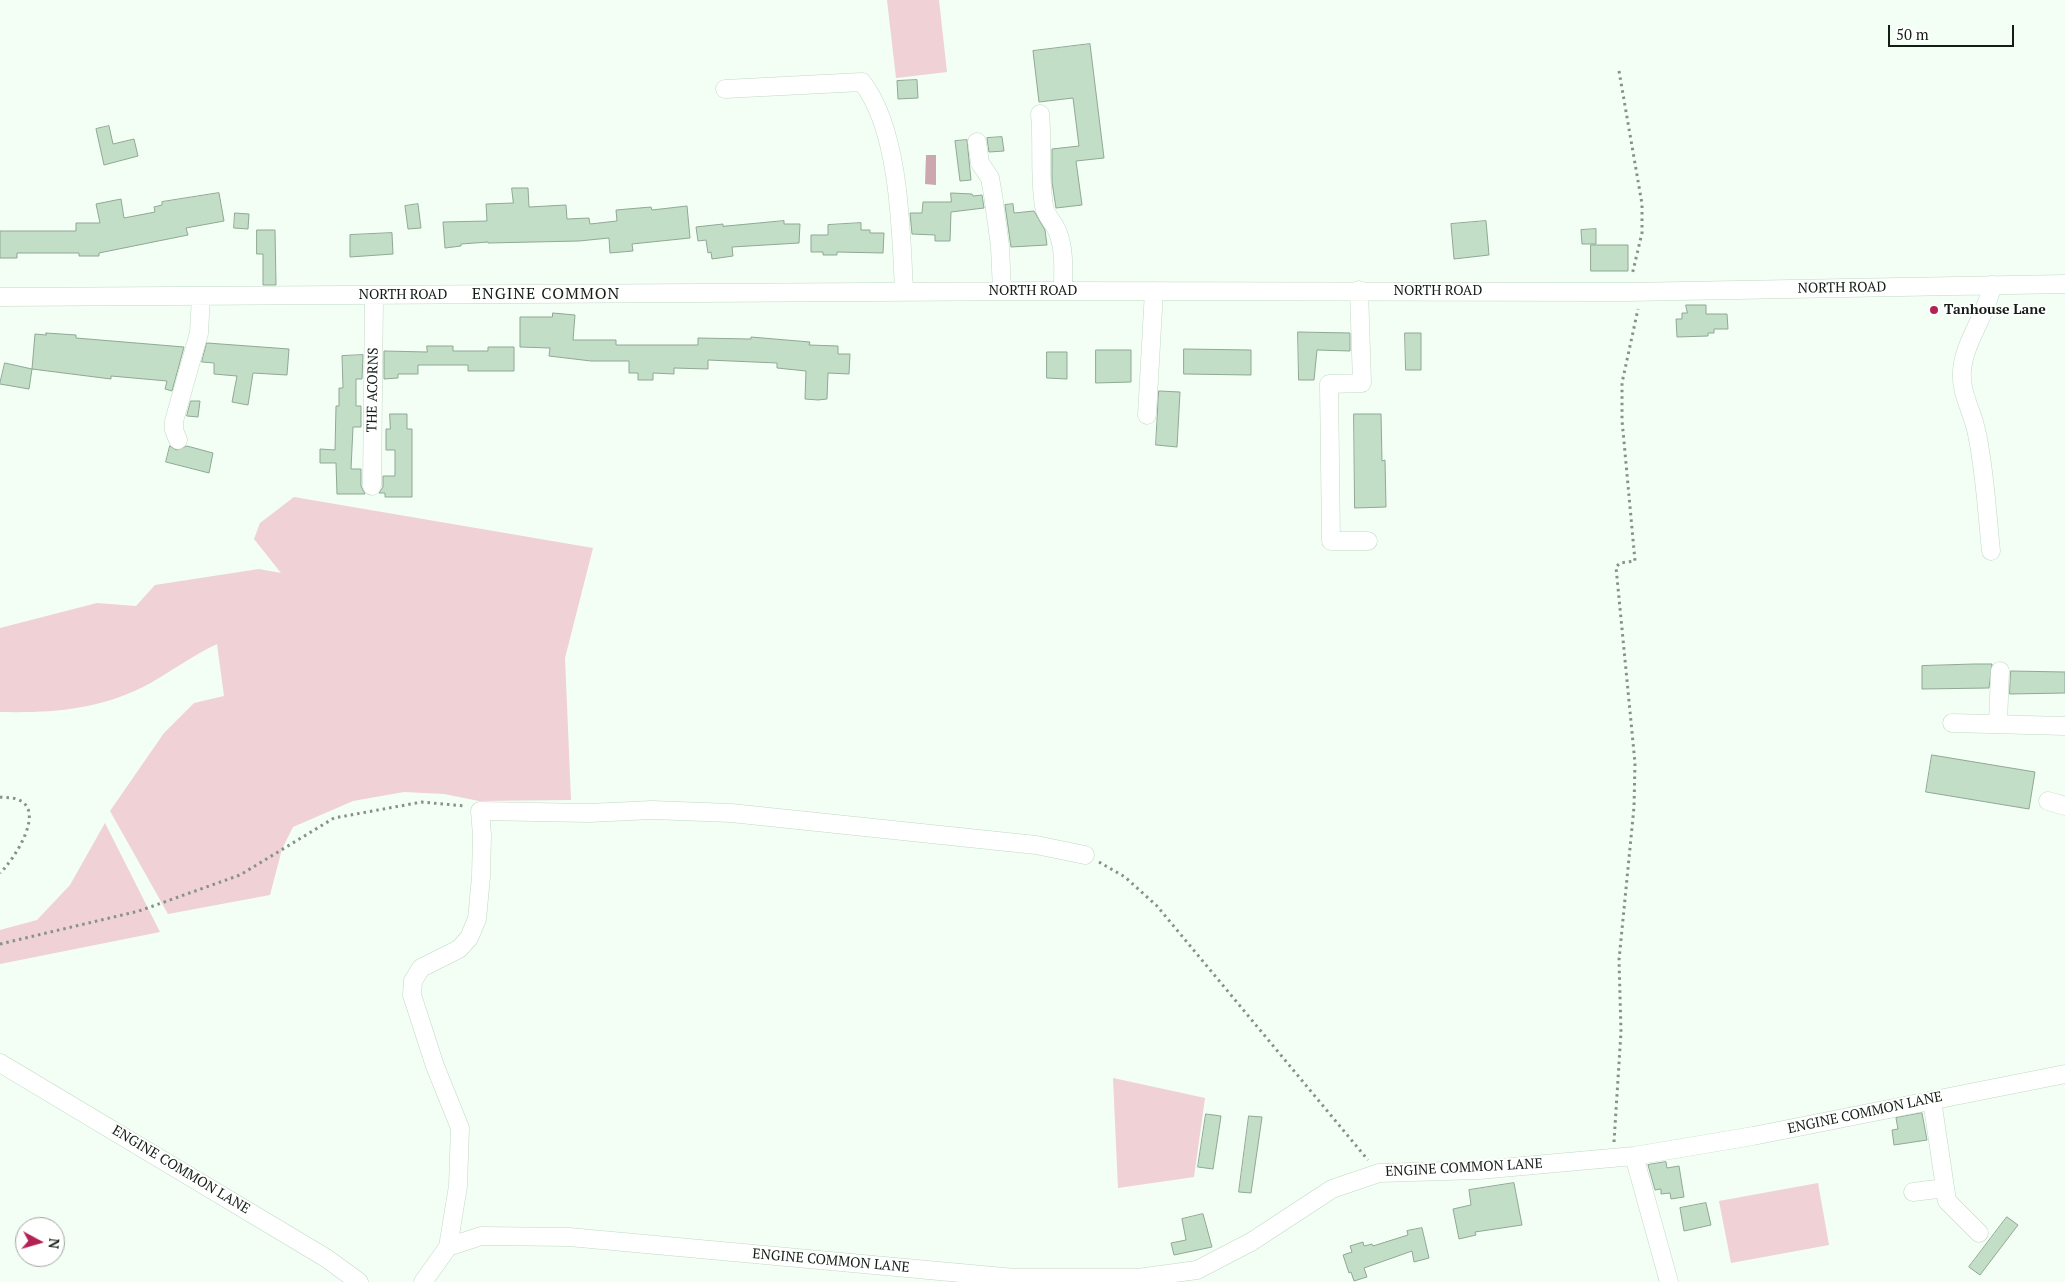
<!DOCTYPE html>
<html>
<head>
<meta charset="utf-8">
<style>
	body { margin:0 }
	#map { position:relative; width:2065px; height:1282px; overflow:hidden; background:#f3fef5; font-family:"PT Serif",serif }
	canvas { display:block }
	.north { position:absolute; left:15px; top:1217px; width:50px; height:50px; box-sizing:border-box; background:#fff; border:1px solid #a1a5a1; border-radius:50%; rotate:96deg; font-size:14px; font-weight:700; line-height:20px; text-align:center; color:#131d15 }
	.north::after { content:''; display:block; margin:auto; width:18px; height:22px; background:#b22255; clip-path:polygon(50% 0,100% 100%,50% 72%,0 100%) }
	.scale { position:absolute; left:1888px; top:25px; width:126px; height:22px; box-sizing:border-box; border:2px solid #131d15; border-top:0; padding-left:6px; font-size:15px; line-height:18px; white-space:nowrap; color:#131d15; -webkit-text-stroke:4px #fff; paint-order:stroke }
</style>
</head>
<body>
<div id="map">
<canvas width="2065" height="1282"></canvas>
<div class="north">N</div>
<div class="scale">50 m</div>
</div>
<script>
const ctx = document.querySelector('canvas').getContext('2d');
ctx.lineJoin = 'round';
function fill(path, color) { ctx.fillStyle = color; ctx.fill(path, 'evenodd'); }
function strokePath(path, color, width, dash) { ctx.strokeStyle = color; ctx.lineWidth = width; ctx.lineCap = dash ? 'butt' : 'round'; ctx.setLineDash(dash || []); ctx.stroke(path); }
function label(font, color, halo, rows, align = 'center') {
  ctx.font = font + ' "PT Serif",serif'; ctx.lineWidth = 4; ctx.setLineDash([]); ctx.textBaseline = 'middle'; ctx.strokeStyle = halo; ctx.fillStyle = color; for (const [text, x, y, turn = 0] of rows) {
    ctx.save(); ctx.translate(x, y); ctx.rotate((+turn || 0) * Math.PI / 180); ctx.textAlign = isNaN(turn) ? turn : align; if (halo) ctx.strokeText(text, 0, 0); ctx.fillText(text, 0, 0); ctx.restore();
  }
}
const green = new Path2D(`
	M887 0H939L947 72 896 78Z
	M294 497 593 548 565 658 571 800 479 801 444 794 404 792 353 801 293 827 282 849 270 895 168 914 110 811 164 733 194 703 224 696 217 644C191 656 168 674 143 687 96 710 52 713 0 712V628L97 603 136 606 155 585 259 569 281 573 254 539 260 523Z
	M105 823 160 932 0 964V930L37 920 70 885Z
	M1113 1078 1205 1098 1194 1177 1118 1188Z
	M1818 1183 1829 1245 1731 1263 1719 1201Z`);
const water = new Path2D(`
	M926 155H936V185L925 184Z`);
const building = new Path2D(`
	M1090 44 1104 158 1076 161 1082 205 1056 208 1052 182V149L1079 146 1073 98 1039 102 1033 51Z
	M917 80 918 98 898 99 897 81Z
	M109 126 113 144 134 139 138 156 104 165 96 129Z
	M1002 137 1004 151 989 152 987 138Z
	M967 140 971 180 960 181 955 141Z
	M512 188H528L529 207 566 205 567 219 589 218 590 224 617 221 616 210 651 207 652 210 687 206 690 238 632 244 633 251 610 253 609 238 579 241 488 243V242L461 244V246L445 248 443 222 487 221 486 204 513 203Z
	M219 193 224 221 186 228 188 235 99 253V256H79V253H17V258H0V231H76V223H100L96 204 121 199 124 218 155 212 154 207 162 205V202Z
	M951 193 972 194 973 196 982 195 984 208 951 212 950 241H935V235L912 234 910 213H922L923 202H951Z
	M418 204 421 228 408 229 405 206Z
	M1013 204 1014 213 1034 211 1045 230 1047 245 1011 247 1005 205Z
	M235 213 249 214 248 229 234 228Z
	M784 221V224H800L799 243 732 247 733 256 712 259 711 252 708 253 706 240 698 241 696 227 723 224V226Z
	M1486 221 1489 255 1454 259 1451 224Z
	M861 223V230H870V233H884L883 253 837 252V255H823V252H811V235H828V225Z
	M1596 229V244H1582L1581 230Z
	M257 230H275L276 285H263V254H257Z
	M392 233 393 254 350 257V235Z
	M1591 245H1628V271H1591Z
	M1686 305H1706V314H1727L1728 329H1714V333H1708V336L1677 337 1676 319H1682V313H1687Z
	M553 313 575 315 573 340H616V345H698V338L751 339V337L810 342 809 345 838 346V354H850L849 374 828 373 827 399 818 400 805 399 806 371 777 368V363L708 360V369L674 368V374L653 373V380H638V373H629V361H591L549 356 550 348 520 347V317H552Z
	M1298 332 1350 333V351L1317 350 1314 380H1299Z
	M46 333 76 335V338L184 347 172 391 165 389 167 381 111 376V379L32 369 35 334 46 335Z
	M1405 333H1421V370H1406Z
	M207 343 289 349 287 375 253 373 248 405 232 402 237 376 214 374V363L202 362Z
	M427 346H453V351H488V347H514V371H468V365H418V374H398V378L384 379V351L427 352Z
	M1184 349 1251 350V375L1184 374Z
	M1096 350H1131V382L1096 383Z
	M1047 352H1067V379L1047 378Z
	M363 355 362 379H356V406H361V427H353L351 469H361V486L365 494H337L336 463H320V449L335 450 336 406H339V388H343L342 356Z
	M5 363 32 369 29 389 0 384Z
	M1159 391 1180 392 1177 447 1156 445Z
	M191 401H200L198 417 187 416Z
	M390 414H407V429H412V497H385V493H379L383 487V476H395V450H386V429H390Z
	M1354 414H1381L1382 461 1385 460 1386 507 1355 508Z
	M170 446 176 450 187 446 213 453 209 473 166 462Z
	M1974 664H1992L1989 688 1922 689V666Z
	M2011 671 2065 672V693L2010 694Z
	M1932 755 2035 772 2029 809 1926 792Z
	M1922 1113 1927 1140 1894 1145 1892 1130 1898 1129 1896 1118Z
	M1206 1114 1221 1116 1213 1169 1198 1167Z
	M1249 1116 1262 1117 1251 1193 1239 1192Z
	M1666 1162 1667 1168 1679 1166 1684 1197 1671 1199 1670 1193 1661 1194V1189L1655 1190 1648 1165Z
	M1514 1183 1522 1225 1475 1232 1476 1235 1459 1239 1453 1209 1471 1205 1469 1190Z
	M1706 1203 1711 1225 1684 1231 1680 1208Z
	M1203 1214 1212 1247 1174 1255 1171 1243 1186 1240 1182 1219Z
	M2007 1217 2018 1225 1980 1275 1969 1267Z
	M1422 1228 1429 1258 1414 1262 1412 1251 1364 1268 1367 1277 1354 1281 1351 1272 1349 1273 1343 1255 1352 1252 1350 1246 1363 1242 1364 1246 1372 1244 1373 1246 1408 1235 1407 1231Z`);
const path = new Path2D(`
	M1619 71 1642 204V233L1632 275
	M0 797C5 798 11 797 16 799 48 808 14 860 0 873
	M1099 862 1125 877 1157 906 1368 1160
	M0 944 139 911 240 875 334 818 422 802 464 806
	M1614 1142 1621 1032 1619 960 1634 807 1635 763 1616 567 1620 563 1635 561 1622 420V383L1638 309`);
const minor = new Path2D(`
	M725 89 862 82C900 131 901 231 904 291
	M1040 114C1043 145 1039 175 1044 206 1046 217 1055 223 1058 233 1065 251 1063 272 1063 291
	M977 142 980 163 990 178 993 195 1000 246 1002 291
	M1359 290 1362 383 1329 384 1331 541H1368
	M0 297 1046 291 1627 292 2065 284
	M1147 415 1154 291
	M178 440 174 430V421L199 333 201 296
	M372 486 374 295
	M1991 551C1987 513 1985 472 1977 434 1973 412 1960 393 1962 371 1964 341 1987 315 1992 285
	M1952 723 2065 726
	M1998 723 2000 671
	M2048 801 2065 806
	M0 1063 326 1258 359 1282
	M1932 1100 1947 1201 1979 1233
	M1634 1156 1669 1282
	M1913 1192 1945 1188
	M448 1247 458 1186 460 1128 435 1066 412 995 413 981 421 968 459 949 469 938 477 919 481 877 482 835 480 811 589 813 652 810 731 813 1036 845 1085 855
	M423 1282 448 1247 481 1236 569 1237 1015 1278H1138L1197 1270 1251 1242 1332 1189 1379 1173 1479 1170 1634 1156 1753 1136 2065 1074`);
const markers = [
	[1934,310,5,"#b22255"]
];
const streetNames = [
	["NORTH ROAD",1842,288,-1],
	["NORTH ROAD",1033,291],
	["NORTH ROAD",1438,291],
	["NORTH ROAD",403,295],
	["THE ACORNS",373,390,-89],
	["ENGINE COMMON LANE",1865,1113,-12],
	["ENGINE COMMON LANE",1464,1168,-3],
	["ENGINE COMMON LANE",181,1170,31],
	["ENGINE COMMON LANE",831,1261,5]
];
const poiNames = [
	["Tanhouse Lane",1944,310]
];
const quarterNames = [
	["ENGINE COMMON",546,294]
];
fill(green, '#efd1d6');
fill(water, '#cca8ae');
fill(building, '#c2dec7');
strokePath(building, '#8fa994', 1);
strokePath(minor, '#bfdac4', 19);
strokePath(path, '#869188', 3, [2.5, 4]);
strokePath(minor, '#fff', 18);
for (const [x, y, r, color] of markers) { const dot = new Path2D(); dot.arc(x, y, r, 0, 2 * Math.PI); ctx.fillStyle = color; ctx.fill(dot); strokePath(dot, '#fff', 2); }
label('14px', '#131d15', '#fff', streetNames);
label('bold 14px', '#131d15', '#fff', poiNames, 'left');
ctx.letterSpacing = '1px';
label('16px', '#131d15', '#fff', quarterNames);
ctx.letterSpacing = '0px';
</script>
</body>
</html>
